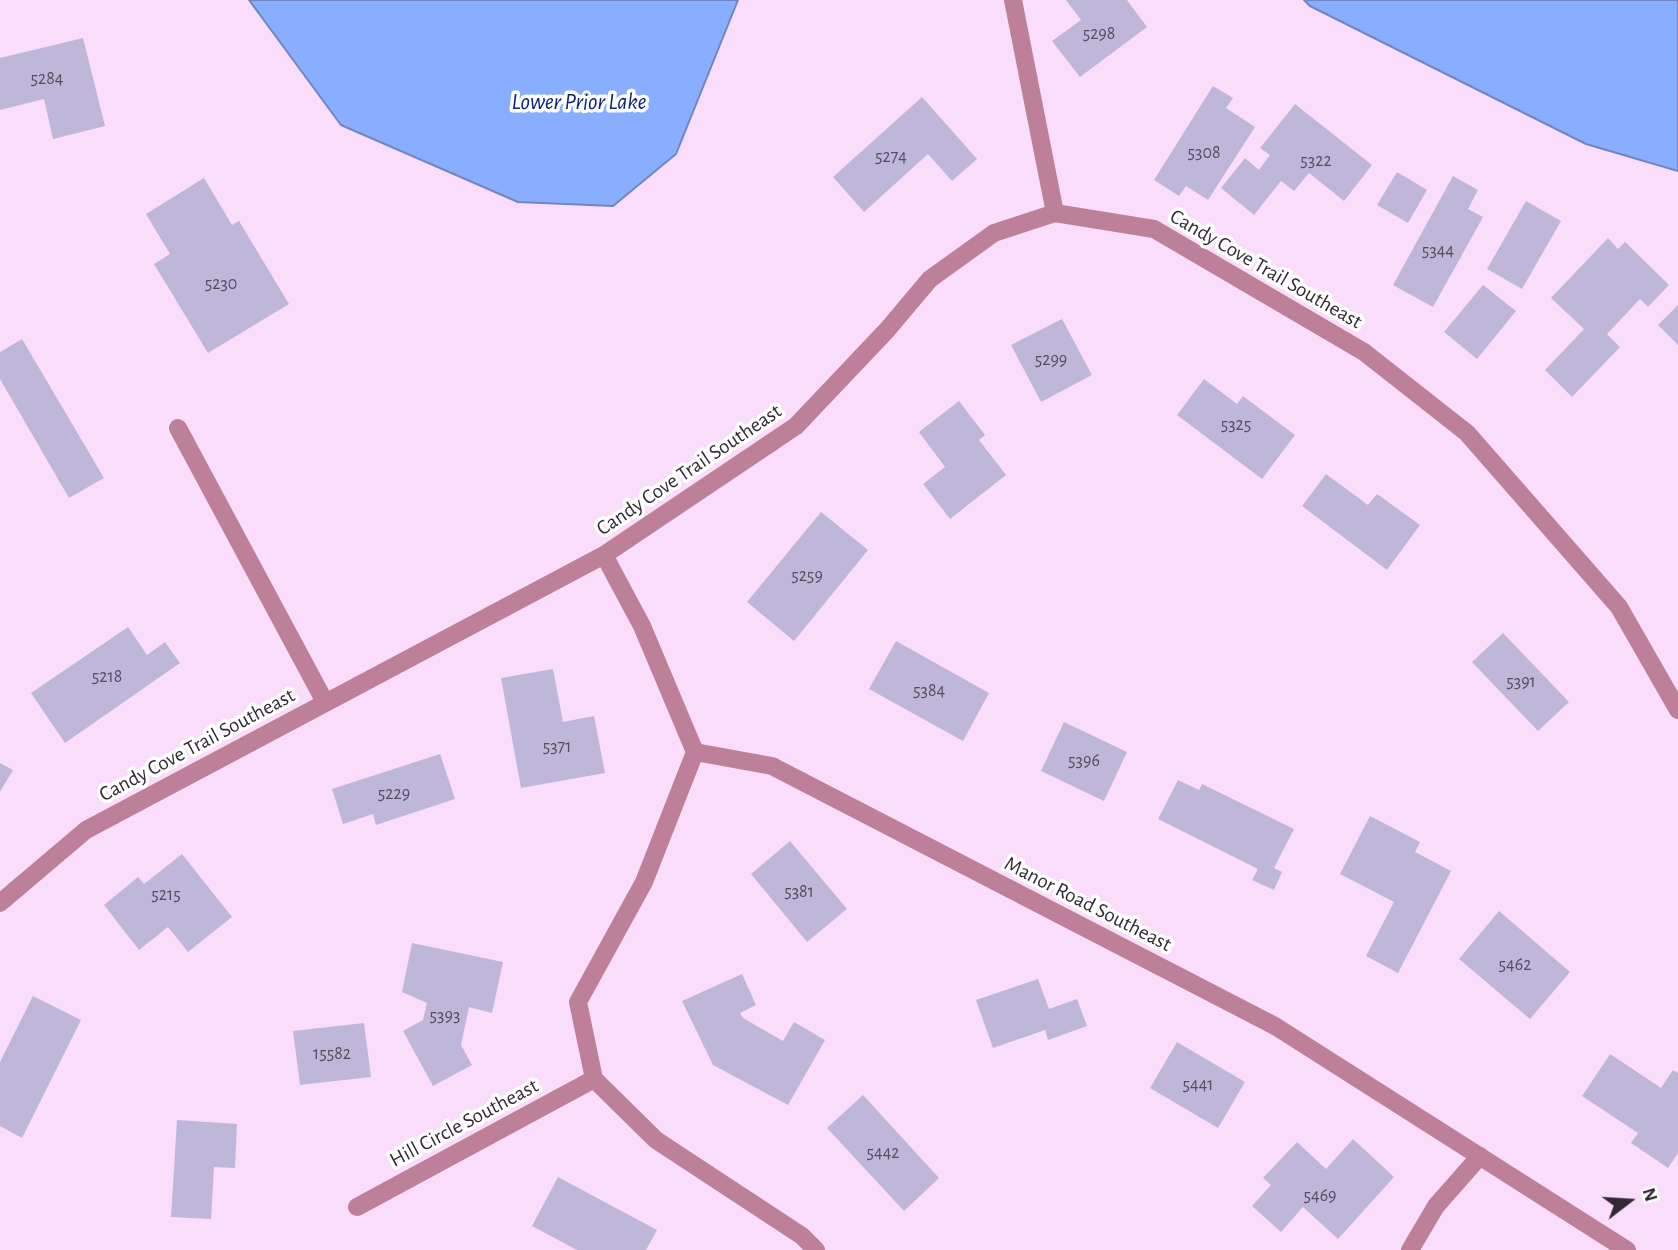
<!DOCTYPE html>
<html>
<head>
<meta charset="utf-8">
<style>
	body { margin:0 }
	#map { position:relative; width:1678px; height:1250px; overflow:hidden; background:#f9ddfa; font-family:"Alegreya Sans",sans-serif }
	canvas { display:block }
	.north { position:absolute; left:1594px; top:1166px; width:70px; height:70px; -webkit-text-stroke:5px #fff; paint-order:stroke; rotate:73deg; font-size:19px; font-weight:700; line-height:28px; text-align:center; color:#332934 }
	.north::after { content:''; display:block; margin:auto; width:24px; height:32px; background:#332934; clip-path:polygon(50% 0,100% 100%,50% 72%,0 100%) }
</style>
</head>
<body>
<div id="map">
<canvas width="1678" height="1250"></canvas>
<div class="north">N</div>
</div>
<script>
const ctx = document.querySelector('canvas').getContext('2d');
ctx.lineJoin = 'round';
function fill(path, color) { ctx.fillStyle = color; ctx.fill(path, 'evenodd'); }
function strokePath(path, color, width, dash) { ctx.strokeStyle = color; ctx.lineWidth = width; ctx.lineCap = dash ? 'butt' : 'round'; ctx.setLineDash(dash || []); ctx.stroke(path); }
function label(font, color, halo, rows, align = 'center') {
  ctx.font = font + ' "Alegreya Sans",sans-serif'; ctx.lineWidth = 7; ctx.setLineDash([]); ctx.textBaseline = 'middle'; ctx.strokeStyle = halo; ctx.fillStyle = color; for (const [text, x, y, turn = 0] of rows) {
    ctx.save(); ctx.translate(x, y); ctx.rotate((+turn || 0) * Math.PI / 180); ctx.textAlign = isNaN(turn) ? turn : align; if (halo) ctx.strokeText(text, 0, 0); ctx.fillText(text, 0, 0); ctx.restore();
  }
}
const water = new Path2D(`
	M249 0H738L676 154 613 206 518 202 341 125Z
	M1304 0H1678V171L1586 144 1310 6Z`);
const building = new Path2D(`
	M1066 0H1127L1147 27 1080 77 1052 41 1081 20Z
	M83 38 105 126 53 139 44 99 0 110V58Z
	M1213 86 1233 98 1226 108 1255 127 1208 200 1186 186 1179 196 1154 180Z
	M922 97 977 159 952 181 928 154 864 212 833 177Z
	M1295 104 1372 165 1344 201 1309 173 1294 191 1281 181 1254 215 1221 188 1245 158 1259 170 1270 155 1260 148Z
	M1397 172 1427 190 1408 223 1377 205Z
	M1453 176 1478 190 1468 209 1483 217 1433 307 1393 285Z
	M204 178 232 225 239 221 289 304 208 353 154 264 170 254 146 214Z
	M1526 201 1561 221 1522 289 1487 269Z
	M1608 238 1618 249 1625 242 1669 285 1648 307 1640 299 1607 334 1620 347 1572 397 1545 370 1584 329 1551 298Z
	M1483 285 1516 311 1477 359 1444 332Z
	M1678 305V345L1658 325Z
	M1062 319 1092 375 1041 402 1011 345Z
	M22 339 104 478 69 498 0 379V352Z
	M1204 379 1237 404 1243 396 1295 435 1262 479 1177 415Z
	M959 401 985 435 979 440 1006 475 950 519 923 484 945 467 919 432Z
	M1326 474 1368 505 1377 494 1420 525 1387 570 1302 506Z
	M821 512 868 550 794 641 747 602Z
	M128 627 147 655 165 642 180 663 65 743 31 693Z
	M1503 633 1569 702 1538 731 1472 662Z
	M896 641 989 693 963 741 869 689Z
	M553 669 563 722 594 716 605 773 521 788 501 678Z
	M1064 722 1127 752 1104 801 1041 771Z
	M440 754 455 799 376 825 373 814 343 824 332 789Z
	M0 763 13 770 0 792Z
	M1178 780 1199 790 1202 784 1294 829 1274 868 1282 872 1274 890 1252 880 1258 869 1158 819Z
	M1370 816 1420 842 1415 852 1451 871 1398 973 1366 956 1394 902 1340 874Z
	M790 841 847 909 807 942 751 874Z
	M182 854 232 917 188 952 168 927 139 950 104 905 138 877 144 884Z
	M1499 911 1570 972 1530 1019 1459 959Z
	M412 943 503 962 492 1013 469 1007 461 1045 472 1065 433 1086 403 1031 423 1020 427 1003 402 992Z
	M742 974 756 1005 740 1013 743 1018 783 1041 794 1022 825 1040 788 1105 713 1065 682 1001Z
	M1038 979 1049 1009 1077 999 1087 1026 1048 1040 1045 1030 993 1048 976 1000Z
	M33 996 81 1020 22 1138 0 1126V1062Z
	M364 1023 371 1077 300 1085 293 1031Z
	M1177 1042 1245 1082 1218 1128 1150 1088Z
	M1610 1054 1661 1088 1673 1070 1678 1073V1153L1668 1168 1631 1143 1638 1133 1582 1096Z
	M863 1095 939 1178 904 1211 827 1128Z
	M177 1120 237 1124 235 1168 214 1167 211 1219 171 1217Z
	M1353 1139 1394 1177 1338 1239 1303 1207 1281 1232 1252 1206 1271 1185 1263 1178 1297 1142 1326 1169Z
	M558 1177 657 1230 646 1250H577L532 1226Z`);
const minor = new Path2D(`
	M1013 0 1055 213
	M178 428 325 702
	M604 555 642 626 695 752 772 766 1275 1026 1627 1250
	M695 752 644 882 578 1002 594 1079 656 1140 802 1236 816 1250
	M0 903 86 830 604 555 796 426 887 330 930 279 994 233 1055 213 1154 229 1364 352 1467 433 1619 607 1678 710
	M357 1207 594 1079
	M1410 1250 1436 1206 1480 1156`);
const numberNames = [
	["5298",1099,34],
	["5284",47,79],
	["5308",1204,153],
	["5274",891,157],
	["5322",1316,161],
	["5344",1438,251],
	["5230",221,284],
	["5299",1051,360],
	["5325",1236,425],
	["5259",807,576],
	["5218",107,677],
	["5391",1521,682],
	["5384",929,691],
	["5371",557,747],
	["5396",1084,761],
	["5229",394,794],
	["5381",799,892],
	["5215",166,895],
	["5462",1515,965],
	["5393",445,1016],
	["15582",332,1054],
	["5441",1198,1085],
	["5442",883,1153],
	["5469",1320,1196]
];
const streetNames = [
	["Candy Cove Trail Southeast",1266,269,30],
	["Candy Cove Trail Southeast",689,470,-34],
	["Candy Cove Trail Southeast",197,745,-28],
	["Manor Road Southeast",1088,904,27],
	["Hill Circle Southeast",464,1123,-28]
];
const waterNames = [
	["Lower Prior Lake",579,102]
];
fill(water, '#8aaeff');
strokePath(water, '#7086c2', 2);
fill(building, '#bfb7da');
strokePath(minor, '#be8099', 18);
label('18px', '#564c5e', null, numberNames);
label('21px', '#332934', '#fff', streetNames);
label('italic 23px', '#0b237e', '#fff', waterNames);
</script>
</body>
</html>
